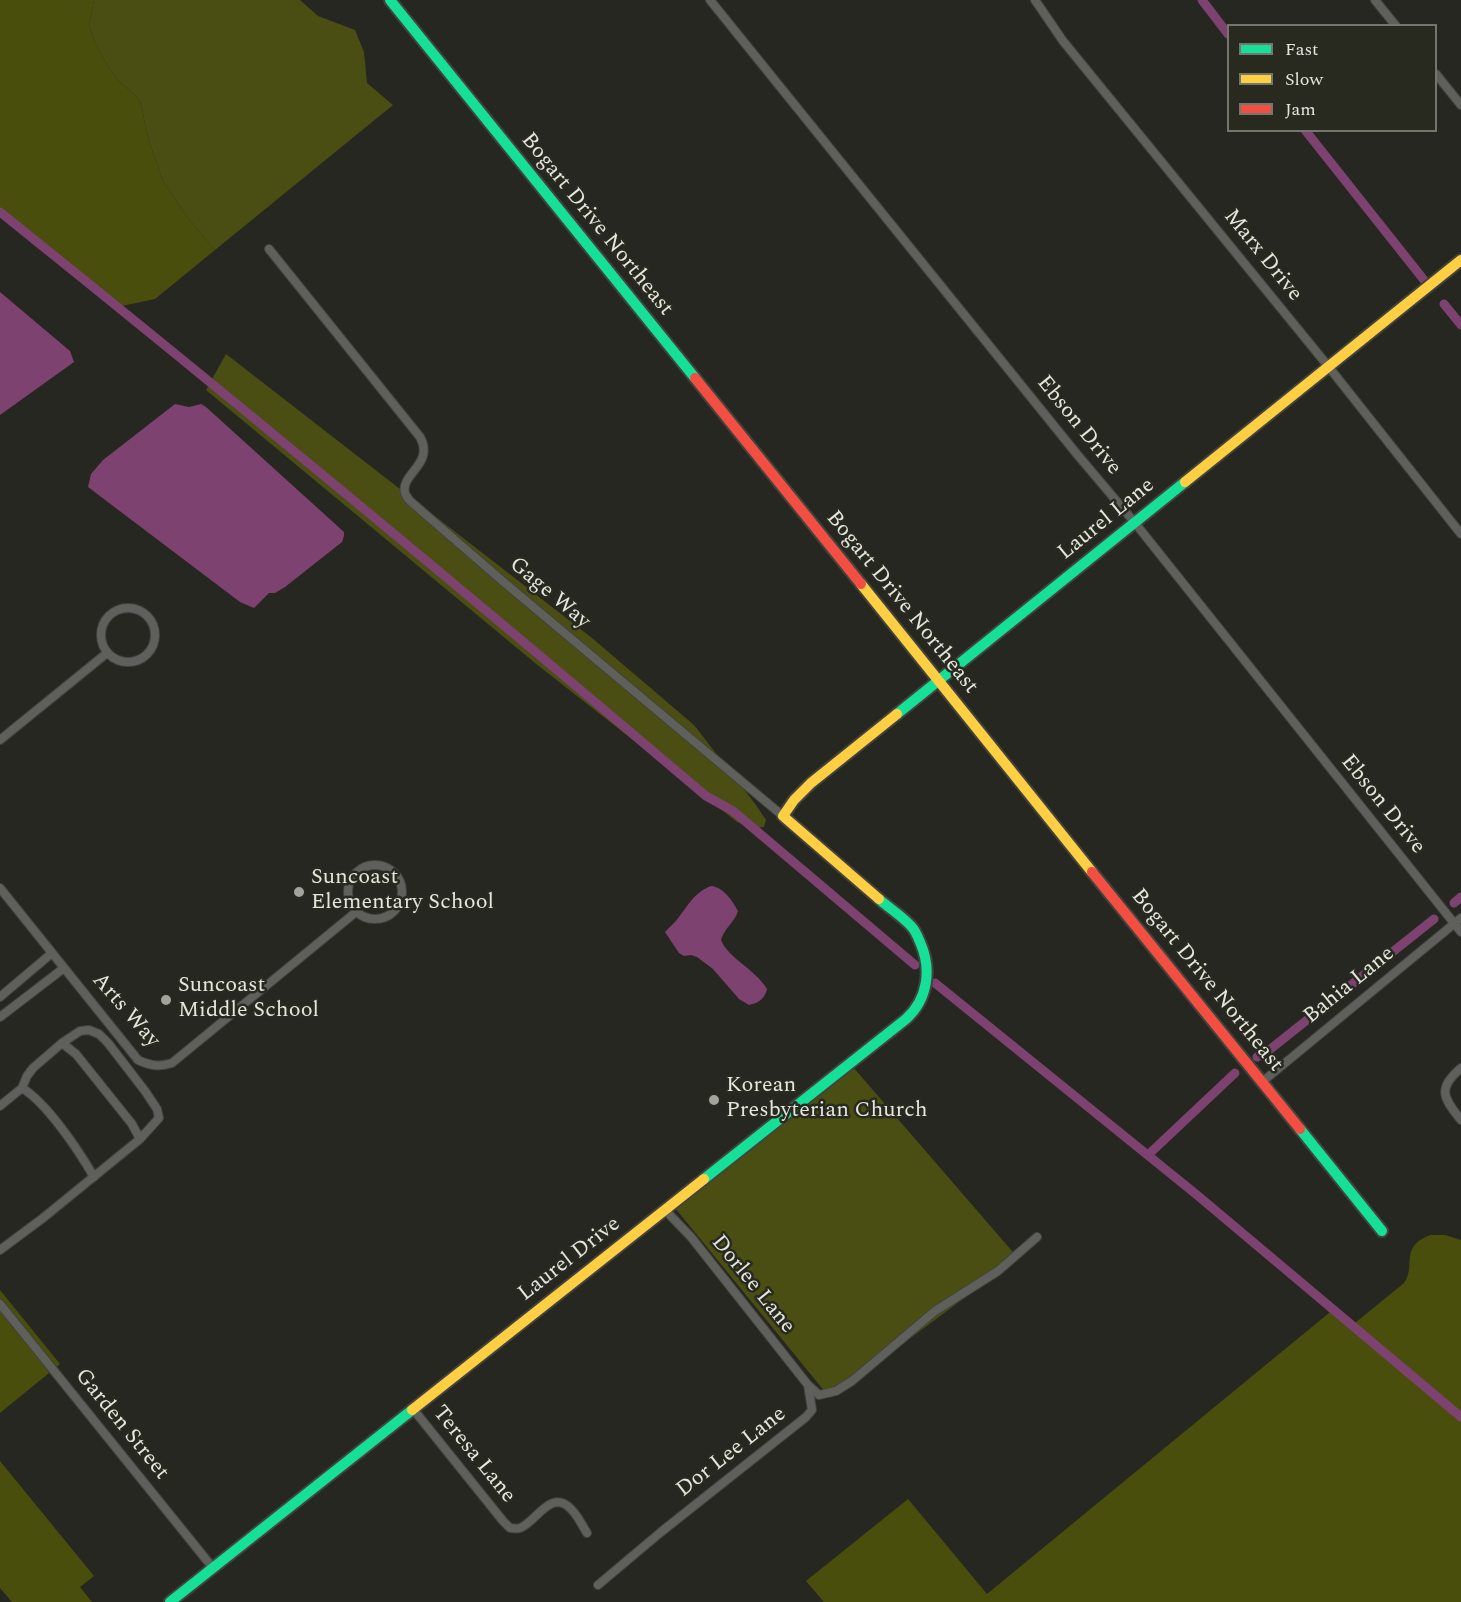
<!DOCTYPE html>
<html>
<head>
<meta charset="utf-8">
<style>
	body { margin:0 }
	#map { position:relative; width:1461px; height:1602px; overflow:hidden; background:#272722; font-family:Spectral,serif }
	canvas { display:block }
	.legend { position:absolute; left:1227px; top:24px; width:210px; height:108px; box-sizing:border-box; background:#292a1f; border:2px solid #74756c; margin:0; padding:8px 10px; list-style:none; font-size:18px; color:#e5e6df }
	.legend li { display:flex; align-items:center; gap:12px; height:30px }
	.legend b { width:30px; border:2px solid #74756c }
</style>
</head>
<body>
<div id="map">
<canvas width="1461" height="1602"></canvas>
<ul class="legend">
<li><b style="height:8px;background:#16e098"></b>Fast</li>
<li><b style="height:8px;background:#ffcf43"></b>Slow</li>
<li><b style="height:8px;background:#f24e42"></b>Jam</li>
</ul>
</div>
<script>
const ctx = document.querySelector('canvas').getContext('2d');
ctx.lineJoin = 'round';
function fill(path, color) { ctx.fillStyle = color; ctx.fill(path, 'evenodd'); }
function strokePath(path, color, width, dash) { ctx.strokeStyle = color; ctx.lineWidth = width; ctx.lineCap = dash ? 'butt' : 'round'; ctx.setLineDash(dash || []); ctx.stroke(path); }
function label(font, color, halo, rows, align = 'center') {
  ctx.font = font + ' Spectral,serif'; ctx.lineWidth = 5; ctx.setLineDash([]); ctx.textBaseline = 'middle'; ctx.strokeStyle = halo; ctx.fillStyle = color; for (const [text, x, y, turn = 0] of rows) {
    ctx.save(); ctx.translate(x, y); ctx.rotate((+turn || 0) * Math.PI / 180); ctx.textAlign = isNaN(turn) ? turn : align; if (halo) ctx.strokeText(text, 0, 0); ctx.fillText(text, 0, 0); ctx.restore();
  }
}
const green = new Path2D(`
	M94 0H300L318 16 355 30 364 52 367 83 393 105 215 250 187 217 163 181 149 141 140 101 135 95 119 81 107 65 96 44 89 26Z
	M226 354 592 638 694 725 756 805 766 820 764 827 753 828 737 822 694 788 535 663 206 390Z
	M853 1067 1018 1258 830 1398 675 1208Z`);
const forest = new Path2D(`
	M0 0H94L89 26 96 44 107 65 119 81 135 95 140 101 149 141 163 181 187 217 215 250 155 299 117 307 0 211Z
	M1430 1235H1445L1461 1240V1602H824L806 1581 908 1499 987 1594 1335 1308 1355 1323 1404 1283C1417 1266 1398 1248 1430 1235Z
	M0 1290 60 1364 0 1413Z
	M0 1461 94 1576 80 1587 92 1602H12L0 1588Z`);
const water = new Path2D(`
	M0 292 70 351 74 362 0 415Z
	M175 404 189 407 201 404 206 407 344 532V536L342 542 285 587 275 593H269L254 608 240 602 88 487 91 474 103 460Z
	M711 886C723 887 732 900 738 911 735 922 724 928 721 940 728 958 755 969 767 989 765 998 759 1003 749 1005L739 999 713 969 697 957 691 955 684 956 679 953 665 932C669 927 675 923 679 917 689 904 694 893 711 886Z`);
const canal = new Path2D(`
	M1202 0 1228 34
	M1305 130 1424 280
	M0 212C238 403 473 598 706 796L733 811 915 965
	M1444 304 1461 325
	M1454 903 1461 897
	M935 983 1197 1195 1461 1417
	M1257 1057 1268 1051 1434 919
	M1148 1155 1235 1073`);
const street = new Path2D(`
	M710 0 1076 453 1135 523 1461 932
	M1035 0 1063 41 1328 366 1461 534
	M1375 0 1396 26
	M1436 74 1461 105
	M269 249 420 437C435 464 400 474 405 493 405 494 409 500 410 501L506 584 783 816
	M101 635a27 27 0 1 1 54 0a27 27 0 1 1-54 0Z
	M0 740 107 653
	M348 892a27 27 0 1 1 54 0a27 27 0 1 1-54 0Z
	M0 888 138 1060C151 1066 159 1067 172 1063L356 912
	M0 997 52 953
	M0 1017 64 968
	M62 1043 76 1054 132 1124 140 1139
	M1461 1068C1437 1088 1443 1098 1461 1120
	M1262 1082 1461 918
	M22 1088C47 1103 79 1151 94 1177
	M0 1106 22 1088 27 1076 33 1068 62 1043 80 1031 89 1030 99 1034 108 1043 145 1091 157 1109 159 1118 140 1139 43 1218 0 1250
	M665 1210 691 1237 808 1385 819 1395 836 1391 852 1381 935 1311 998 1271 1037 1237
	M0 1304 213 1568
	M413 1409 503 1521 510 1528C513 1528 517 1529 520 1528 536 1522 551 1488 571 1509 578 1516 582 1525 587 1533
	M598 1585 661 1532 806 1417 812 1410 808 1385`);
const fast = new Path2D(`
	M390 0 695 378
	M897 714 1185 482
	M1300 1129 1382 1231
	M704 1179 906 1019C928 999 932 969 920 942 918 937 915 930 911 926 902 916 889 908 879 899
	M170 1602 412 1410`);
const slow = new Path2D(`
	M1185 482 1461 260
	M861 584 1092 872
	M879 899 783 816 794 800 811 783 897 714
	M412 1410 704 1179`);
const jam = new Path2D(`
	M695 378 861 584
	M1092 872 1300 1129`);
const markers = [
	[299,892,6,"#a2a39d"],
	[166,1000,6,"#a2a39d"],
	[714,1100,6,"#a2a39d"]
];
const streetNames = [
	["Bogart Drive Northeast",596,225,51],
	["Marx Drive",1262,256,51],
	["Ebson Drive",1078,426,51],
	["Laurel Lane",1107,520,-39],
	["Gage Way",549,594,40],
	["Bogart Drive Northeast",901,603,51],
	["Ebson Drive",1382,805,51],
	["Bogart Drive Northeast",1206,981,51],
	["Bahia Lane",1350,986,-39],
	["Arts Way",125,1011,49],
	["Laurel Drive",570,1260,-38],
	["Dorlee Lane",752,1285,51],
	["Garden Street",121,1425,51],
	["Dor Lee Lane",732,1453,-38],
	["Teresa Lane",473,1455,51]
];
const poiNames = [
	["Suncoast",311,879],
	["Elementary School",311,904],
	["Suncoast",178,987],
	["Middle School",178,1012],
	["Korean",726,1087],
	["Presbyterian Church",726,1112]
];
fill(green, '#4a4e12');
fill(forest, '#4a4e0c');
fill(water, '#7e4271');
strokePath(canal, '#7e4271', 9);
strokePath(street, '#43433e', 10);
strokePath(fast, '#43433e', 14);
strokePath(slow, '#43433e', 14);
strokePath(jam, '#43433e', 14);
strokePath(street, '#5f605b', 8);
strokePath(fast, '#16e098', 10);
strokePath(slow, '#ffcf43', 10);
strokePath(jam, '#f24e42', 10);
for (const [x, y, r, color] of markers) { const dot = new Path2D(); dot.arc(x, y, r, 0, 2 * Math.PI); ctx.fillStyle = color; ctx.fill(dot); strokePath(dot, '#292a1f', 2); }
label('22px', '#e5e6df', '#292a1f', streetNames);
label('22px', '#e5e6df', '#292a1f', poiNames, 'left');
</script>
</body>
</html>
